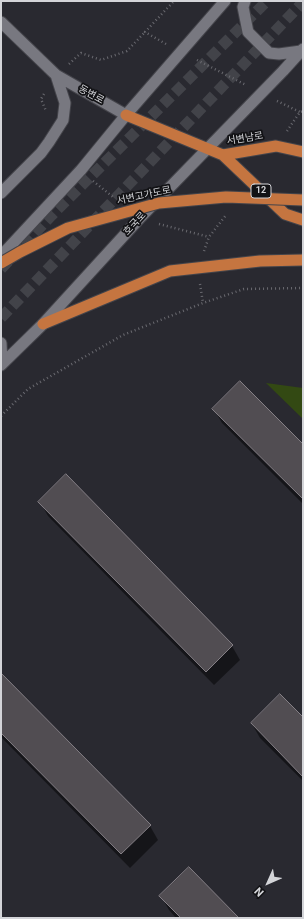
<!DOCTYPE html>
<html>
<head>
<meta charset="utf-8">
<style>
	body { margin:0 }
	#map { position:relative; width:304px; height:919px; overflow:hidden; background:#292930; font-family:Roboto,sans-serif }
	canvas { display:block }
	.frame { position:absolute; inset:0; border:2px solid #d3d4d8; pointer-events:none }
	.north { position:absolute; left:248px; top:863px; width:40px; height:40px; -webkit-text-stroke:3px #121215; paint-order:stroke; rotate:225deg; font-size:11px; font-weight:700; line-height:16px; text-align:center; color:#d3d4d8 }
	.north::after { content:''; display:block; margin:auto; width:14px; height:18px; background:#d3d4d8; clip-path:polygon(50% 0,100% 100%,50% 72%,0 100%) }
</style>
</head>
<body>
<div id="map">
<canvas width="304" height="919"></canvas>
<div class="frame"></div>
<div class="north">N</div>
</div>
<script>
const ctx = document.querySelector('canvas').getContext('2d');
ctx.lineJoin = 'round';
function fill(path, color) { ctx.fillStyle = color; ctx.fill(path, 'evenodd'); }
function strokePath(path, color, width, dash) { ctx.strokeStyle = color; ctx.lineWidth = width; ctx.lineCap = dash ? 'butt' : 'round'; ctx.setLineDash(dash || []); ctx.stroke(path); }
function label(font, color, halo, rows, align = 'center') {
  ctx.font = font + ' Roboto,"Noto Sans KR",sans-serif'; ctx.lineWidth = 3.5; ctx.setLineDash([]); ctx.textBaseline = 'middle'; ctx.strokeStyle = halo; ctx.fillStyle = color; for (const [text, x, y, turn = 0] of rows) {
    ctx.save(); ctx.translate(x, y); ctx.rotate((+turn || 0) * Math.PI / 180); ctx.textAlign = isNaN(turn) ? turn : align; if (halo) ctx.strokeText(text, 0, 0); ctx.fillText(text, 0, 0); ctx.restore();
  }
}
const green = new Path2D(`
	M266 383 303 388V419Z`);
const shadow = new Path2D(`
	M214 409 303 446V504L222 423Z
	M40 502 232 646 240 660 214 685 48 516Z
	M1 675 150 826 158 840 130 868 1 737Z
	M303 718V781L260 738 252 724Z
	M161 896 238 918H176L169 910Z`);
const building = new Path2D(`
	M240 381 303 444V499L212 409Z
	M66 474 233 645 206 672 38 502Z
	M1 673 151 825 121 854 1 733Z
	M280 694 303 717V777L251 723Z
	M189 867 239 918H181L159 896Z`);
const secondaryTunnel = new Path2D(`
	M1 269 52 215 267 1
	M1 318 303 2`);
const path = new Path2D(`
	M166 44 145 32 174 1
	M197 60 246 85
	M69 64 81 53 101 60 127 51 145 32
	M44 94 41 99 46 111
	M277 101 300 112
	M287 131 300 112 303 111
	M93 181 113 197
	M159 224 209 237
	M204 251 209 237 226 215
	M200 284 203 303
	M1 416 28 389 123 335 203 303 244 289 303 288`);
const secondary = new Path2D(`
	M245 1 243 7 248 32 269 53 279 54 301 51
	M1 22 56 75 65 103 63 120 49 142 41 153 1 193
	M56 75 126 115
	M1 256 81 170 126 115 225 1
	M1 343 2 364
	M1 365 43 324 139 219 283 71 303 49`);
const trunk = new Path2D(`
	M126 115 223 155 285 214 303 220
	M223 155 276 146 303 152
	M43 324 170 271 260 261 303 260`);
const trunkBridge = new Path2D(`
	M1 263 20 252 68 228 159 203 226 197 303 200`);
const shields = [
	[261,191,20]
];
const shieldNames = [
	["12",261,191]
];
const streetNames = [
	["동변로",91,95,29],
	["서변남로",245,139,-9],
	["서변고가도로",144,196,-12],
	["호국로",135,224,-47]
];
fill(green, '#334913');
fill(shadow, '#0007');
fill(building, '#514d52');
strokePath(building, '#847f85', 1);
strokePath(secondaryTunnel, '#424349', 11, [11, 5.5]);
strokePath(secondary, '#44444a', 13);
strokePath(trunk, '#44444a', 13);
strokePath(path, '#6a6a70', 2.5, [1, 3]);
strokePath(secondary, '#787880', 11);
strokePath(trunk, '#c57540', 11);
strokePath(trunkBridge, '#44444a', 13, []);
strokePath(trunkBridge, '#c57540', 11);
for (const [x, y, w] of shields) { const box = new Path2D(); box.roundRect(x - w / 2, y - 7, w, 14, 3); ctx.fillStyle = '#121215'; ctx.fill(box); strokePath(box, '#d3d4d8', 1); }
label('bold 9px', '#d3d4d8', null, shieldNames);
label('10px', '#d3d4d8', '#121215', streetNames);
</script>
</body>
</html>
